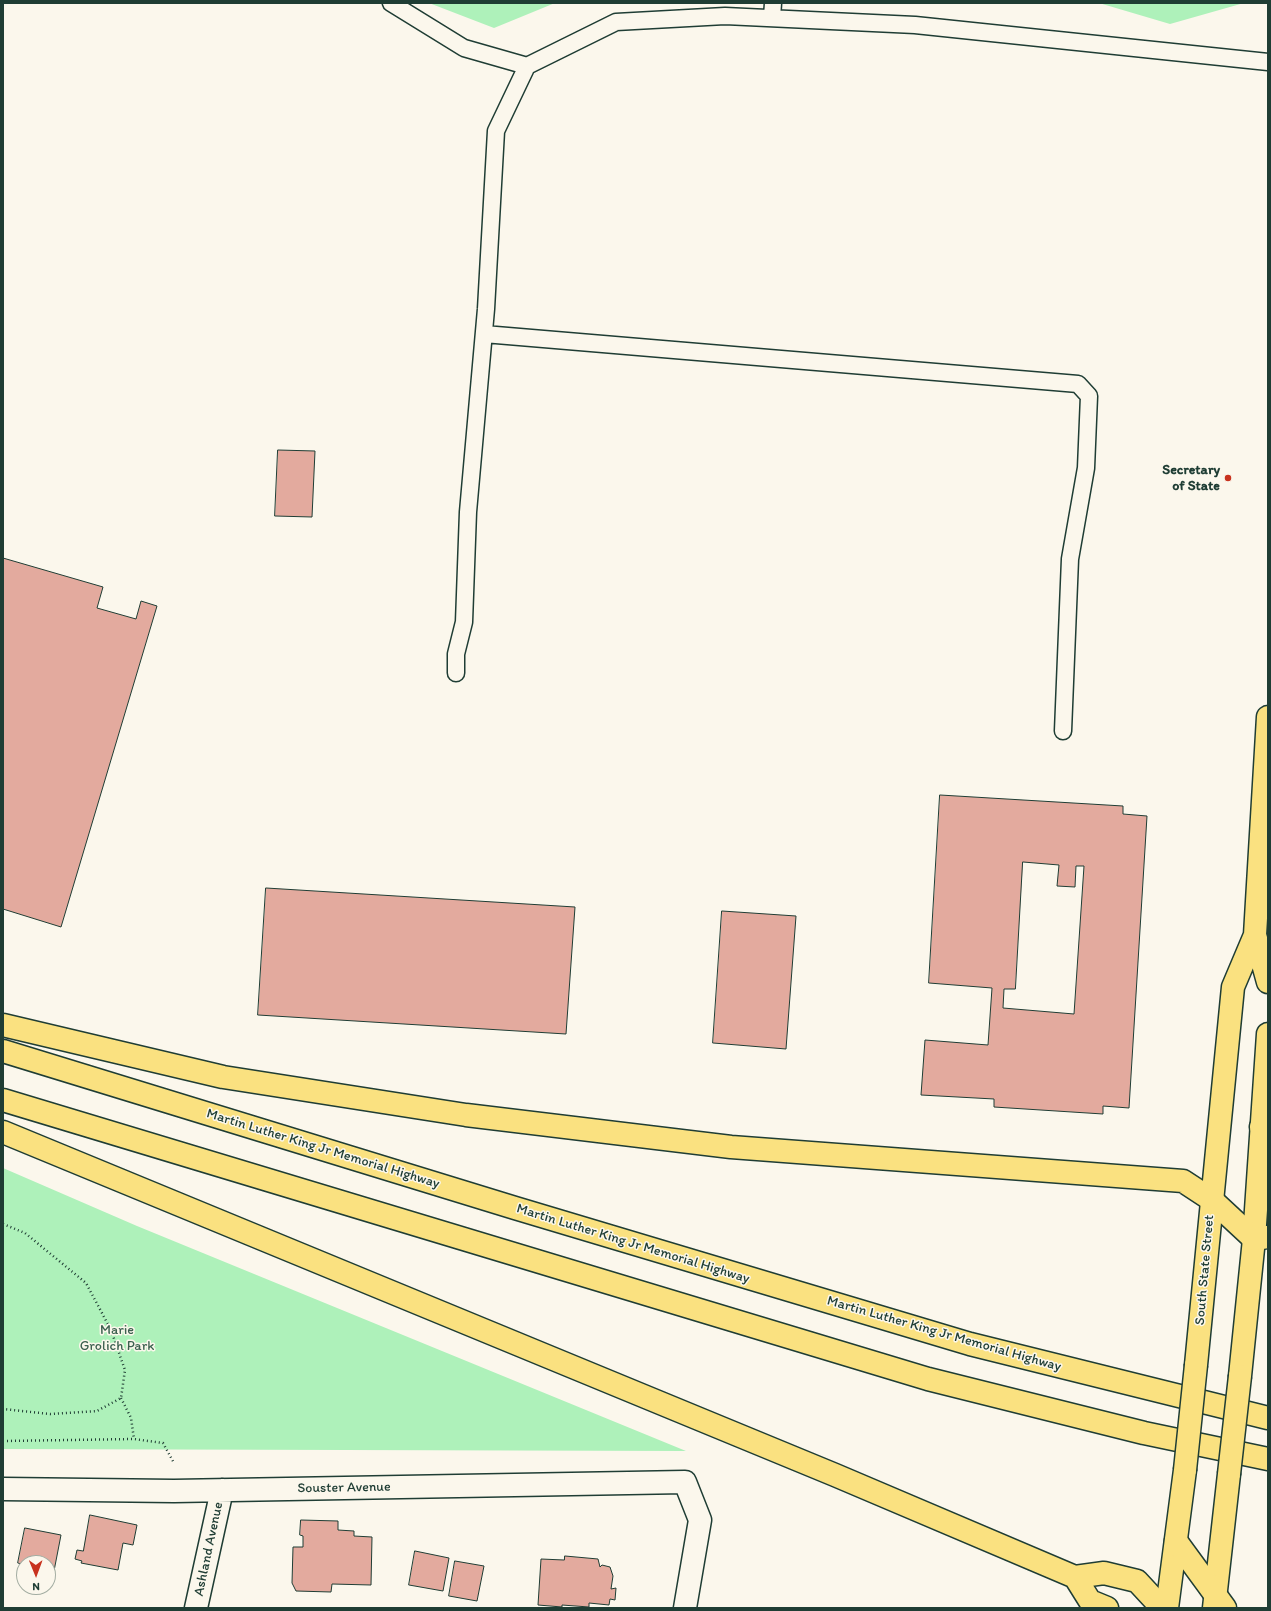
<!DOCTYPE html>
<html>
<head>
<meta charset="utf-8">
<style>
	body { margin:0 }
	#map { position:relative; width:1271px; height:1611px; overflow:hidden; background:#fbf7ec; font-family:Itim,sans-serif }
	canvas { display:block }
	.frame { position:absolute; inset:0; border:4px solid #1f3d34; pointer-events:none }
	.north { position:absolute; left:16px; top:1555px; width:40px; height:40px; box-sizing:border-box; background:#fbf7ec; border:1px solid #a3ada2; border-radius:50%; rotate:179deg; font-size:11px; font-weight:700; line-height:16px; text-align:center; color:#1f3d34 }
	.north::after { content:''; display:block; margin:auto; width:14px; height:18px; background:#c8321e; clip-path:polygon(50% 0,100% 100%,50% 72%,0 100%) }
</style>
</head>
<body>
<div id="map">
<canvas width="1271" height="1611"></canvas>
<div class="frame"></div>
<div class="north">N</div>
</div>
<script>
const ctx = document.querySelector('canvas').getContext('2d');
ctx.lineJoin = 'round';
function fill(path, color) { ctx.fillStyle = color; ctx.fill(path, 'evenodd'); }
function strokePath(path, color, width, dash) { ctx.strokeStyle = color; ctx.lineWidth = width; ctx.lineCap = dash ? 'butt' : 'round'; ctx.setLineDash(dash || []); ctx.stroke(path); }
function label(font, color, halo, rows, align = 'center') {
  ctx.font = font + ' Itim,sans-serif'; ctx.lineWidth = 3; ctx.setLineDash([]); ctx.textBaseline = 'middle'; ctx.strokeStyle = halo; ctx.fillStyle = color; for (const [text, x, y, turn = 0] of rows) {
    ctx.save(); ctx.translate(x, y); ctx.rotate((+turn || 0) * Math.PI / 180); ctx.textAlign = isNaN(turn) ? turn : align; if (halo) ctx.strokeText(text, 0, 0); ctx.fillText(text, 0, 0); ctx.restore();
  }
}
const green = new Path2D(`
	M429 3H555L494 28Z
	M1099 3H1244L1170 24Z
	M3 1168 137 1226 686 1451 3 1449Z`);
const building = new Path2D(`
	M278 450 315 451 312 517 275 516Z
	M3 558 103 587 97 608 136 619 141 601 157 606 61 927 3 909Z
	M940 795 1123 806V814L1147 816 1129 1108 1103 1106V1114L994 1107V1099L921 1095 925 1040 988 1045 992 988 929 983ZM1023 862 1059 865 1057 886 1075 887 1076 866H1084L1074 1014 1003 1008 1004 989H1015Z
	M266 888 575 907 566 1034 258 1015Z
	M722 911 796 916 786 1049 713 1043Z
	M90 1515 137 1525 133 1545 123 1543 118 1570 81 1563 82 1561 75 1559 77 1550 83 1551Z
	M301 1520 338 1521V1530L354 1531V1536L372 1537 371 1585 332 1584 331 1592 296 1591 292 1583 293 1547H303V1536L300 1535Z
	M25 1528 61 1535 54 1571 48 1570V1563H24V1565L18 1563Z
	M415 1551 449 1558 443 1591 409 1585Z
	M565 1556 598 1559 600 1567 602 1565 610 1567 613 1576 611 1589 616 1588 615 1600 610 1599 609 1605 589 1603V1607L562 1605V1607L538 1605 541 1559 564 1560Z
	M455 1561 484 1566 477 1601 449 1596Z`);
const path = new Path2D(`
	M3 1224 25 1233 86 1283 111 1330 125 1370 121 1398 97 1411 50 1414 3 1409
	M121 1398 131 1418 134 1439
	M3 1441 134 1439 163 1443 174 1463`);
const lane = new Path2D(`
	M391 3 464 48 527 66
	M772 18 773 3
	M484 334 1078 384 1089 396 1086 468 1070 559 1063 731
	M456 673V654L464 622 468 512 486 309 496 131 527 66 616 22 725 16 915 25 1268 62`);
const street = new Path2D(`
	M3 1489 174 1491 685 1482 700 1520 685 1608
	M196 1608 222 1490`);
const primary = new Path2D(`
	M1268 717 1255 935 1268 982
	M1196 1365 1233 987 1255 935
	M1240 1376 1254 1239 1268 1034
	M1167 1608 1185 1470
	M1214 1608 1229 1474`);
const highway = new Path2D(`
	M3 1025 223 1077 466 1115 731 1147 1183 1181 1212 1200 1254 1239 1268 1237
	M3 1051 515 1208 970 1344 1268 1418
	M3 1100 928 1379 1144 1433 1268 1459
	M1261 1127 1268 1137
	M3 1132 835 1475 1075 1577 1104 1573 1137 1581 1162 1608
	M1176 1541 1225 1608
	M1075 1577 1090 1601 1107 1608`);
const primaryBridge = new Path2D(`
	M1185 1470 1196 1365
	M1229 1474 1240 1376`);
const markers = [
	[1228,478,4,"#c8321e"]
];
const poiNames = [
	["Secretary",1220,470],
	["of State",1220,486]
];
const streetNames = [
	["Martin Luther King Jr Memorial Highway",323,1149,17],
	["Martin Luther King Jr Memorial Highway",633,1244,17],
	["South State Street",1205,1270,-85],
	["Martin Luther King Jr Memorial Highway",944,1334,16],
	["Souster Avenue",344,1488,-1],
	["Ashland Avenue",209,1549,-78]
];
const parkNames = [
	["Marie",117,1330],
	["Grolich Park",117,1346]
];
fill(green, '#aef1ba');
fill(building, '#e3aa9e');
strokePath(building, '#1f3d34', 1);
strokePath(lane, '#1f3d34', 19);
strokePath(street, '#1f3d34', 25);
strokePath(primary, '#1f3d34', 25);
strokePath(highway, '#1f3d34', 25);
strokePath(path, '#1f3d34', 2.5, [1, 3]);
strokePath(lane, '#fbf7ec', 16);
strokePath(street, '#fbf7ec', 22);
strokePath(primary, '#fae180', 22);
strokePath(highway, '#fae180', 22);
strokePath(primaryBridge, '#1f3d34', 25, []);
strokePath(primaryBridge, '#fae180', 22);
for (const [x, y, r, color] of markers) { const dot = new Path2D(); dot.arc(x, y, r, 0, 2 * Math.PI); ctx.fillStyle = color; ctx.fill(dot); strokePath(dot, '#fbf7ec', 1.5); }
label('bold 14px', '#1f3d34', '#fbf7ec', poiNames, 'right');
label('14px', '#1f3d34', '#fbf7ec', streetNames);
label('14px', '#3c614f', '#fbf7ec', parkNames);
</script>
</body>
</html>
